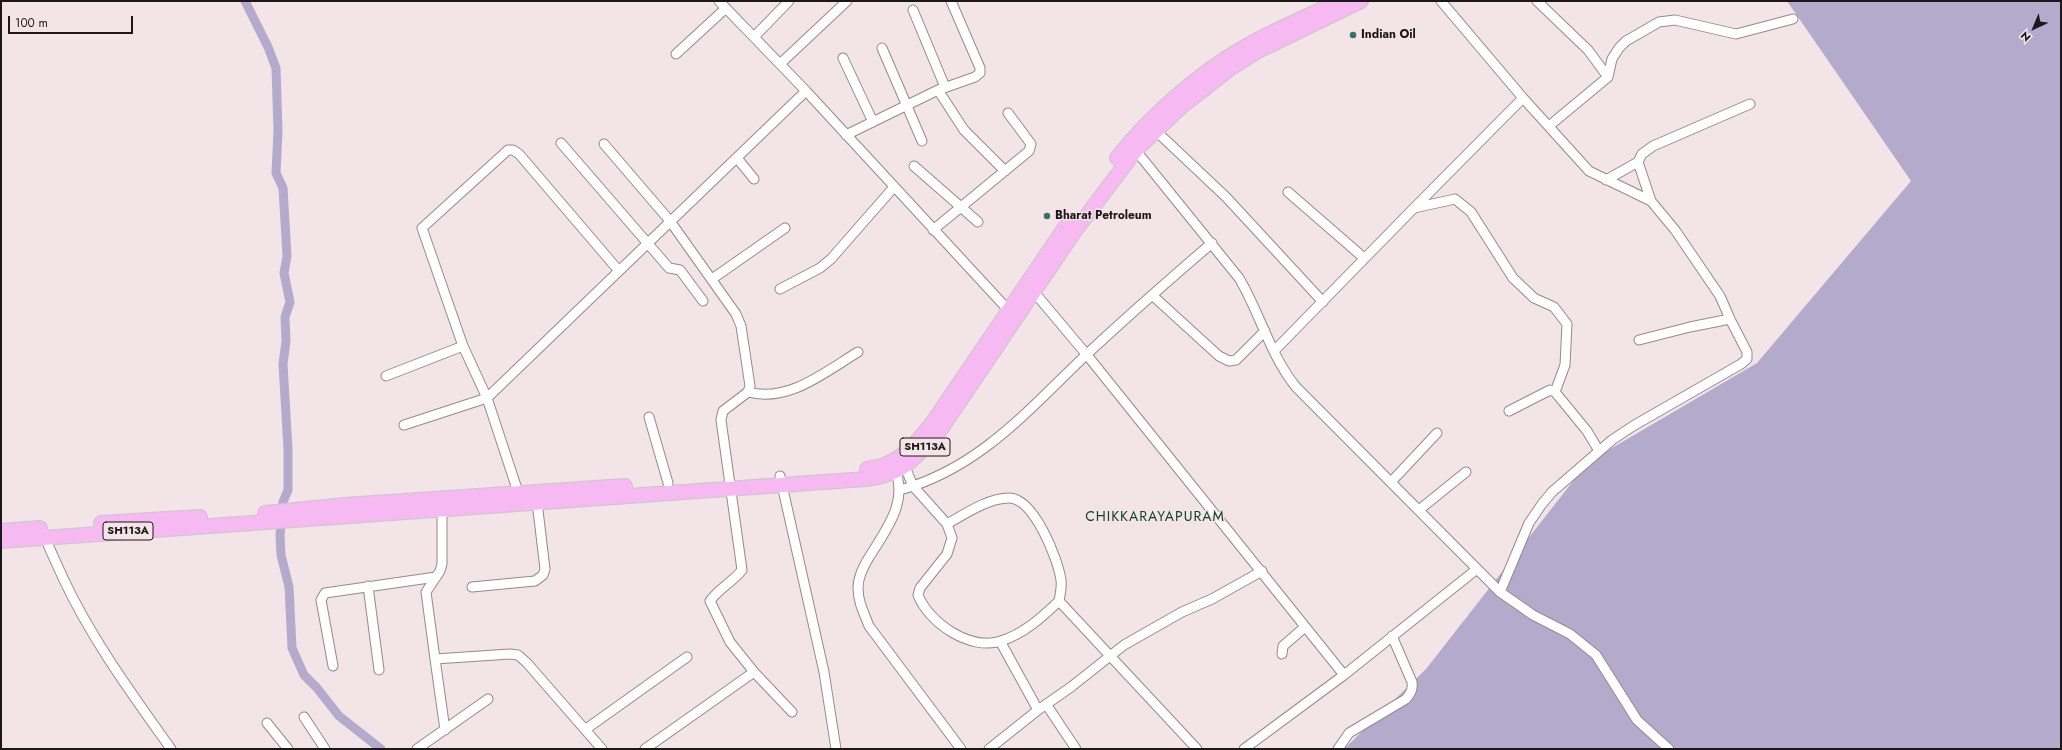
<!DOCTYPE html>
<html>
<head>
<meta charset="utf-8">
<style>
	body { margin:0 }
	#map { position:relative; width:2062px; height:750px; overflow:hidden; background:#f3e4e7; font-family:Jost,sans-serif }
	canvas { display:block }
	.frame { position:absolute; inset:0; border:2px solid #1c1718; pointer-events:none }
	.north { position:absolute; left:2014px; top:8px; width:40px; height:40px; -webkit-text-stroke:3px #f3e4e7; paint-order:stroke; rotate:224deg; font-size:11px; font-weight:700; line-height:16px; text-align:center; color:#1c1718 }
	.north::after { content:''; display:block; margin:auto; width:14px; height:18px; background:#1c1718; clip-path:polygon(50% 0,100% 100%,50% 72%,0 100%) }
	.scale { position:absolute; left:8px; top:16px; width:125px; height:18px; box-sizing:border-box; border:2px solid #1c1718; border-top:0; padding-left:5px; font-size:12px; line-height:14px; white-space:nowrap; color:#1c1718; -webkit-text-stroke:3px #f3e4e7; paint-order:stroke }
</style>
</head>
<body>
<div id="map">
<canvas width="2062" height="750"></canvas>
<div class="frame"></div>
<div class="north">N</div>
<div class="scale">100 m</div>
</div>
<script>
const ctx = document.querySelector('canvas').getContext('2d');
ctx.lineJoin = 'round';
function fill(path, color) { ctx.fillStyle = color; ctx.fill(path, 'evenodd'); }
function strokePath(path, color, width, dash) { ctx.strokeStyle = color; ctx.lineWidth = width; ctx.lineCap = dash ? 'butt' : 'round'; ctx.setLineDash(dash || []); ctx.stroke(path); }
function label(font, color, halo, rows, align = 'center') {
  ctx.font = font + ' Jost,sans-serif'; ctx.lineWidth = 3; ctx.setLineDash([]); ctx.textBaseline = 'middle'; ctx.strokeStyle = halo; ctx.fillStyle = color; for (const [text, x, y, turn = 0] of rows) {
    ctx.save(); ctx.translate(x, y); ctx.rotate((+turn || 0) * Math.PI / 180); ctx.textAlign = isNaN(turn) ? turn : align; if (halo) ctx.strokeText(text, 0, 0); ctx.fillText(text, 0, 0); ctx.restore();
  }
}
const water = new Path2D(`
	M1787 1H2061V749H1344L1426 669 1588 462 1757 363 1911 181Z`);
const canal = new Path2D(`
	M245 1 268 47 276 68 278 131 276 173 283 188 287 256 284 273 290 302 285 317 286 341 283 364 288 449V490L283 502 280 535 281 555 289 587 292 648 304 675 317 688 339 716 381 749`);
const street = new Path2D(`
	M719 1 806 91 1012 314
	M1441 1 1523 98 1589 171 1651 201 1675 230 1720 296 1730 319 1747 352V359L1741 364 1633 426 1612 440 1552 492 1542 504 1529 523 1500 592
	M1537 1 1588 50 1608 77
	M913 10 945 87
	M754 37 789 1
	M882 48 922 141
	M676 54 726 8
	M843 58 873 122
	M780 64 847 1
	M938 90 964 130 1005 171
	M1549 126 1608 77 1612 59 1619 48 1626 41 1659 22 1675 20 1736 34 1793 19
	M1156 131 1226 197 1323 302
	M846 135 938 90 975 77 980 73V68L951 1
	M561 143 669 268 680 270 703 301
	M604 144 670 221 736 314 741 326 750 386 748 392 723 411 721 420 742 570C733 582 719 588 710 601L730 642 754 672 645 749
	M1133 147 1239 278C1260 313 1270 355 1296 387L1500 592 1533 615 1570 634 1596 655 1637 720 1669 749
	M737 158 754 179
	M914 166 978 222
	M1606 180 1638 162
	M1288 192 1364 258
	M1651 201 1638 162 1642 154 1653 146 1750 104
	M1414 208 1523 98
	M933 230 1029 151 1031 144 1008 113
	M712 279 785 228
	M780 289 820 268 831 259 894 187
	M1034 292 1087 355 1344 675
	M1152 295 1219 356 1229 361 1236 360 1265 331
	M1639 340 1690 327 1730 319
	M1274 351 1414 208 1455 199 1471 212 1513 278 1534 298 1554 307 1567 324 1565 365 1555 392
	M386 376 463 346
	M748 392C788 403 825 372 858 352
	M1509 411 1550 390 1555 392 1587 431 1599 451
	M649 417 668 483
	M404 425 487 398 463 346 422 228 508 150H513L519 154 619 271
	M903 462 913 486 947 524 952 538 947 554 920 588 918 595C929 623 970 651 1001 641 1024 634 1042 617 1059 601L1197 749
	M893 466C911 500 885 531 868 559 863 568 858 577 858 588 858 602 864 613 869 626L961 749
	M780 476 824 672 836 749
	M1392 481 1437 433
	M900 490C980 468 1029 409 1087 354 1128 316 1170 279 1212 243
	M520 498 487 398 806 91
	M442 506V564L440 571 426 592 435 659 510 654 518 655 527 663 602 749
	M1419 510 1466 472
	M947 524C965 514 988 498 1009 498 1034 498 1058 559 1061 580 1062 587 1060 595 1059 601
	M44 534C49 549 57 564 63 578 92 640 132 694 171 749
	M368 586 379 670
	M472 587 535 581 543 575 545 569 537 502
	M1282 654 1283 646 1305 627
	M435 659 445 730
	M333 666 321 600 325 593 436 577
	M754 672 792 712
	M1046 704 1076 749
	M1038 710 1071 687 1124 645 1182 612 1212 599 1262 571
	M304 717 325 749
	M267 723 288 749
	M586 729 687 657
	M417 749 488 699
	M989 749 1038 710 1000 641
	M1244 749 1344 675 1477 569
	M1338 749 1349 733 1406 699C1411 693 1413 689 1412 682L1392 636`);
const primary = new Path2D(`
	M1117 158C1149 117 1198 74 1243 48 1274 30 1307 17 1339 1
	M867 469C898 466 915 445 933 422L1066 226
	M265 513 345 505 625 486
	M101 523 200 517
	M1 531 40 528
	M1 541 866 479C904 475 917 456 941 429L1072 235 1136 150 1181 107 1231 68 1258 51 1361 1`);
const markers = [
	[1353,35,4,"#357462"],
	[1047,216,4,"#357462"]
];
const shields = [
	[925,447,50],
	[128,531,50]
];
const shieldNames = [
	["SH113A",925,447],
	["SH113A",128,531]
];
const poiNames = [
	["Indian Oil",1361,35],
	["Bharat Petroleum",1055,216]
];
const quarterNames = [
	["CHIKKARAYAPURAM",1155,518]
];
fill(water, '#b4abcc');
strokePath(canal, '#b4abcc', 9);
strokePath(street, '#96898b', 11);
strokePath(primary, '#c9c7c8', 16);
strokePath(street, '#fff', 9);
strokePath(primary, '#f7b9f1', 14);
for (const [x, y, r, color] of markers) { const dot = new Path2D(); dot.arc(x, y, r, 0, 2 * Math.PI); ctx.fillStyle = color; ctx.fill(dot); strokePath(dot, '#f3e4e7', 1.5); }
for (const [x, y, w] of shields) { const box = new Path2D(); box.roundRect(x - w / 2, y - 9, w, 18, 3); ctx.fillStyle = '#f3e4e7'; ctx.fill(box); strokePath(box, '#1c1718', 1); }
label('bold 11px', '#1c1718', null, shieldNames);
label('bold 12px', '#1c1718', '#f3e4e7', poiNames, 'left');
ctx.letterSpacing = '1px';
label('14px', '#0c4235', '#f3e4e7', quarterNames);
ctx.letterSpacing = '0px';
</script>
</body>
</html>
